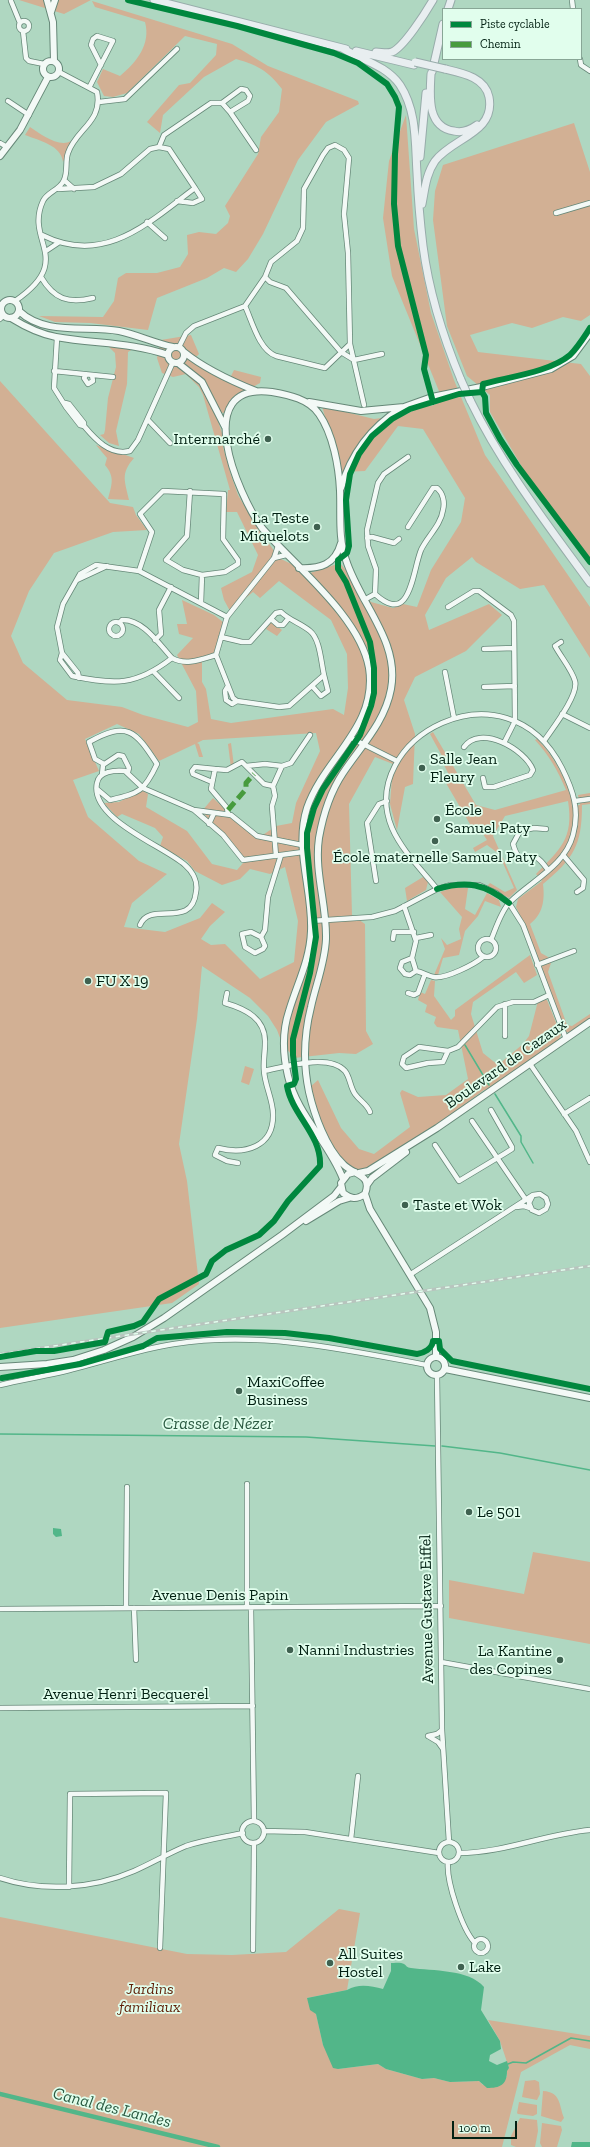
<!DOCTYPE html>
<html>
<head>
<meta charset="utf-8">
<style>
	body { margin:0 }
	#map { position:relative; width:590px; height:2147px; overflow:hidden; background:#afd7c1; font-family:"Zilla Slab",serif }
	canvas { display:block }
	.legend { position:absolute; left:442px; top:8px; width:140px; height:52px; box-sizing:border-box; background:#e1feed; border:1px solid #88a696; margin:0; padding:5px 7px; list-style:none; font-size:12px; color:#022113 }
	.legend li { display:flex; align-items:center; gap:8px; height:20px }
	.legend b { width:20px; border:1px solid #88a696 }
	.scale { position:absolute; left:452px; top:2121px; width:65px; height:18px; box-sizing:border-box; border:2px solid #022113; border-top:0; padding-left:5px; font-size:12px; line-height:14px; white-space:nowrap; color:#022113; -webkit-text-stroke:3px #e1feed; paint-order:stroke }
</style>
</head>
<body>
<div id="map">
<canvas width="590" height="2147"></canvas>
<ul class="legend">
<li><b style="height:5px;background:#00873e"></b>Piste cyclable</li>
<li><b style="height:5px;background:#479b3d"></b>Chemin</li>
</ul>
<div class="scale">100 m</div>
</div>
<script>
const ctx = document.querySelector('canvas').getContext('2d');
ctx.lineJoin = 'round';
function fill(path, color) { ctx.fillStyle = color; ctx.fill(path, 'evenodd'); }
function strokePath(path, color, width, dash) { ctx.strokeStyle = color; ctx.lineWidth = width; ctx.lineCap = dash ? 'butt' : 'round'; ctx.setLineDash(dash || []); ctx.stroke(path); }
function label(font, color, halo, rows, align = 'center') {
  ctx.font = font + ' "Zilla Slab",serif'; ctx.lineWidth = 3.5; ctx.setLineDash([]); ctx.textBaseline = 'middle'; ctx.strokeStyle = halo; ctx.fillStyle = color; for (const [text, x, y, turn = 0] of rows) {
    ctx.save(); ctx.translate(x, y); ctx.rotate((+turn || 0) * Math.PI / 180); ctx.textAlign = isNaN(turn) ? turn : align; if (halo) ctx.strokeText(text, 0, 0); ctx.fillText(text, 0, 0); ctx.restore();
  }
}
const green = new Path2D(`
	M19 0H91L64 14Z
	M92 1 232 44 268 66 358 101 359 104 326 122 298 160 263 234 248 259 236 272 224 268 207 278 157 298 148 330 90 323 55 322 39 316 103 317 114 301 118 278 126 273H157L180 267 188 254 187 235 199 232 216 234 228 223 230 216 225 206 258 154 261 137 279 112 282 89C268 71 258 65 236 59L204 77 163 115 160 133 147 122 179 85 190 83 216 55 217 44 185 36 127 93 113 97 104 96 97 82 103 69 120 76C137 62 151 44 145 22L95 7Z
	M406 115 414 229 431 313 454 380 485 455 590 607V658L544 585 520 589 476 562 472 557 446 578 425 615 429 630 489 604 502 615 466 651 415 677 404 700 415 734 413 784 405 787 397 830 390 804 393 764 375 757 349 804 352 915 365 924 366 1031 373 1044 356 1054 339 1053 294 1058 282 1043 277 1030 268 1016 250 998 202 966 197 1019 179 1144 187 1181 199 1284 172 1303 0 1328V381L110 503 133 507 136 515 147 530 113 532 54 553 29 591 11 636 23 663 67 700 122 707 143 715 188 727 198 722 196 691 177 655 193 638 179 634 177 624H187L182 600 214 615 223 622 215 653 202 662V682L206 689 211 719 231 723 333 709 344 715 348 688 347 654 331 620 279 581 260 598 253 592 230 611 224 600 221 588 252 572 258 555 237 512H226L228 490H230L203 395 199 387 186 374 173 377 162 373 157 358 161 340 191 335 199 354 193 360 228 382 234 370 261 377 260 383 236 396 225 413 215 412 223 436V447L231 475 238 495 254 522 279 558 310 573 340 563 371 602 393 608 403 604 417 607 431 570 461 522 465 498 423 429 398 426 365 471 340 472 322 406 374 419 405 415 426 404 431 406 443 401 392 276 383 218 389 161ZM117 724 139 734 159 761 195 744 199 757H203L199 744 197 743 203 740 316 733 320 751 296 803 292 823 276 826 257 839 213 798 202 811 243 863 237 870 212 864 187 831 146 807 148 794 142 790 119 802 104 803 117 817 122 814 155 828 163 837 160 846 187 861 195 871 222 885 240 879 250 869 270 874 285 867 298 921 294 962 260 979 225 944 211 945 201 939 210 926 225 912 212 903 200 918 165 932 124 927 132 903 167 874 139 861 88 817 73 780 99 771 85 739Z
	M574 123 590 172V315L581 321 563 317 532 328 512 323 470 335 478 352 581 364 590 376V560L529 479 490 412V395L467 376 447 326 433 220 435 191 443 165Z
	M30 127C40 134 59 148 71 141L63 162C61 145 40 141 25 135Z
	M108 346 133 349 128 352 127 384 116 431 119 446 109 443 100 435 104 434 105 430 108 398 116 367 115 353Z
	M96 445 134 458C120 474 125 481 129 500L108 499C112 484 115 477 105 465L107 458Z
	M271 622 282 630 277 636 266 629Z
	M433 732 476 805 495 810 566 790C558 771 549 755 535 740L537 739C556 757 566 782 576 805H580L578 795 590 793V804L582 805C582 846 573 859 543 884 545 900 543 914 530 924L541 953 548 957 551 963 548 972 567 1025 572 1026 590 1014V1019L570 1033 566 1032 564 1028 525 926 516 907 518 899 542 881 536 874C560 849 574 839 568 801L505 816 493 836 517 890 509 898 487 886 490 883 505 892 514 888 499 854 487 845 475 852 473 848 487 840 479 828 474 831 443 778 449 775 440 757 442 756 430 734Z
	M231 743 234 766 231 768 228 744Z
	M423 877 428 882 426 890 407 901 405 888Z
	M452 888H468L465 909 475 915 487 893 499 900 501 907 485 901 478 916 465 931 459 955 443 958 438 975H434L445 949 441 938 447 945 461 939 459 929 462 917 440 892Z
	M530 955 537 975 524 983 516 972 473 1002 471 1014 483 1053 498 1065 523 1044 529 1036 538 1001 542 999 547 1000 561 1035 558 1041 487 1090H484L434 1127 367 1169C364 1170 360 1171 357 1171 334 1166 316 1107 310 1087L318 1080 341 1128 359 1149 374 1154 410 1127 400 1093 402 1090 418 1097 446 1095 468 1079 458 1030 437 1027 434 1023 436 1017 425 1012 427 1005 418 1000 420 992 425 994 431 980 435 981 434 996 451 1020 455 1016V1010Z
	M245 1066 254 1069 249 1085 241 1082Z
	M533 1552 590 1562V1644L449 1618V1580L524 1594Z
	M339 1909 360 1913 347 1990 307 1998 316 2014 323 2045 338 2069 378 2064 386 2069 422 2079 434 2078 450 2082 479 2081 483 2085 507 2077V2070L509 2068 500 2041 488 2020 590 2036V2049L570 2045 521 2072 502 2147H0V1917L187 1954 232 1955 286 1952Z
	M535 2080 539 2082 540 2094 537 2100 522 2097 525 2081Z
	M543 2091C561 2092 559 2105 564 2118L561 2122 541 2116Z
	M519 2102 537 2105V2114L533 2116 518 2114 517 2113Z
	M520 2118 537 2120 538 2131 535 2147H516L511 2145V2136Z
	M542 2123 561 2126 562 2130 557 2147H542L540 2143Z`);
const water = new Path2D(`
	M53 1528 61 1529 62 1536 56 1537 53 1534Z
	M391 1963C394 1963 401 1962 404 1964 406 1965 407 1968 411 1968 432 1971 469 1969 484 1987L481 2010 500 2041 501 2049 490 2055 489 2061 497 2065 507 2061 509 2068 507 2071C507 2085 500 2088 487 2088L479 2081 450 2082 434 2078 422 2079 386 2069 378 2064 338 2069 333 2068 323 2045 316 2014 310 2010 307 1998 347 1990C359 1983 371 1986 383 1989L391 1971Z
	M572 2142H590V2147H571Z`);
const stream = new Path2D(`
	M465 1045 489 1085
	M495 1094 521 1136V1142L533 1163
	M0 1434 306 1437 435 1446
	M442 1446 500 1453 590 1470
	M508 2064 513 2062 526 2063 571 2038 590 2041`);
const canal = new Path2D(`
	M0 2094 218 2147`);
const street = new Path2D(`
	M572 0 573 9
	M11 1 20 23
	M19 26a5 5 0 1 1 10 0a5 5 0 1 1-10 0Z
	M23 31 26 58 29 61 44 64
	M580 59 581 65 590 71
	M90 86 113 41 97 36 93 39 91 45 101 65
	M8 101 29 115
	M99 102 125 99 177 49
	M222 103 230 112
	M0 143 7 147
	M159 147 164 135 211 103H222L241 89 246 90 250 96 248 101 230 112 256 150
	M64 180 74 189
	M177 201 193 203 202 199 195 188
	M556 213 590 203
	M147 222 165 238
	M42 235C104 266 147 224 195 188L169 149 159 147 150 149 121 174 94 187 58 189
	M46 251 58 243
	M41 277C54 299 68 304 93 298
	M265 277 270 282 286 288 341 352 354 360
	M15 301C76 259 24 242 43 201 47 192 60 190 64 180 68 172 65 161 68 153 76 129 103 122 97 92L59 72
	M245 306C252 321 259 350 276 356L325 368 350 344
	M0 319 3 316
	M57 338 54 388 66 407 80 425 84 426
	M179 347 186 333 194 326 245 306 265 277 271 262 297 241 303 228 304 189 323 155 328 148 335 145 344 150 349 158 344 214 348 253 350 344 364 405
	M354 360 382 354
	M54 371 113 377
	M86 375 84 378 88 384 93 381 92 375
	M65 403 69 404 84 423V426C95 439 110 456 130 451L138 440 173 362
	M148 420 170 443
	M190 491 187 536 166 560 183 570 202 575
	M367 538 372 537 394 543 399 539
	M274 558 286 555
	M139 571 152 532 140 514 163 491 224 494 223 539 238 560V564L225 572 202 575 201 603
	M77 580 107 566
	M375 594 376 569 368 546 367 530 378 483 384 474 408 457
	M364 600 375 594C411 627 412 572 421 550 427 537 441 525 443 510 445 502 443 493 437 488H433L408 527
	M448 607 474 591H479L511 615 514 621 515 721 504 743
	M271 619 278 625H283L288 619
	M109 629a7 7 0 1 1 14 0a7 7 0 1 1-14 0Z
	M119 623 122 620C143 619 159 644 172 658 186 666 202 659 216 655
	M221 637 242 642H250L276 613 281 612C289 620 300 623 310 631 320 639 321 662 324 675L289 706 279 707 237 701 233 698 216 655 227 617 274 558 278 546
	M155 640 161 634 159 610 171 587
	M484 649 514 648
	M62 653 78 673 79 678
	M172 658C136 686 114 685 72 676L60 660 62 653 57 627 63 604 80 574 96 565 139 571 227 617
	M154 672 179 698
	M445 672 454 718
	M228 686 225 691 226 700 232 704 237 701
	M312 686 321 696 328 691 324 675
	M484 687 515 686
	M562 714 590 728
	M351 738 397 761
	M544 741C552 729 579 695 575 681 572 670 561 657 555 646L561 642
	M464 747C480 724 525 749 533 770L530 775 494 787H485L483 778
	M246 766 264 784 273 786
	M102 775 103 765 118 755 123 756 129 768 128 772
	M212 782 193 774 192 771 195 767 215 769
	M97 789 110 800C139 793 144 792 157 764 135 730 127 721 89 742L95 759 104 764
	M575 801 590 799
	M194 810 231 815 257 836 302 845
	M228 814 227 808 211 789 215 769 227 770 242 762 246 766 265 764 282 766
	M209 824 214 813
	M546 829 534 828 520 831 513 844C520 868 526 854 537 858 541 860 545 866 548 870
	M563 855 584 880 583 888 577 892
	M276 856 272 806 275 796 273 786 282 766 291 763 310 735
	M376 881 367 823 379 804 387 801
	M437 889C422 870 402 851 392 828 355 739 506 657 562 768 573 790 580 810 573 835 565 866 531 881 510 902 501 911 496 928 491 940
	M404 906 416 941 412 958 416 971C422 972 428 976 434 977 446 979 475 964 483 957
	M311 921 372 917 395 911 437 889 450 885H479L496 893 509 903 523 925 566 1039
	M140 925C150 900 192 930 196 892 198 882 193 872 185 865 164 846 89 819 97 783 99 771 115 770 125 771L143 788 194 810 223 835 243 860 303 852
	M251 932 261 937 265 946 263 949 255 953 245 947 242 934Z
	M261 937 265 930 268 897 281 855
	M416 938 431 935
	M478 948a9 9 0 1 1 18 0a9 9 0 1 1-18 0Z
	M393 939 394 932H414
	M412 958 402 962 400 968 405 974 410 975 416 971
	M537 965 574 951
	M227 993 225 1003C246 1009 266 1019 265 1043 265 1053 263 1062 264 1071
	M408 993 414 995 418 993 425 974
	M505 1004V1036
	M448 1051 419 1047 404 1057 402 1064 406 1068 428 1063 443 1062 448 1051 458 1047 497 1007 513 1002H534L549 995
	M530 1064 576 1131 590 1162
	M564 1114 590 1098
	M472 1121 526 1200
	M435 1145 459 1181 504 1154 512 1149V1147L491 1110
	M238 1163 227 1161 215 1155 218 1148C245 1155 274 1147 273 1114 273 1100 265 1086 264 1071 284 1067 329 1053 345 1071 350 1077 350 1087 355 1094 360 1101 367 1104 370 1112
	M516 1207 524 1206 530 1208
	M411 1274 533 1195 540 1194 546 1198 548 1204 546 1209 539 1213 532 1210 529 1203 532 1197
	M437 1375 442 1730 449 1842
	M0 1385C25 1379 52 1375 77 1368 109 1360 141 1349 174 1344 259 1331 344 1349 427 1365
	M247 1484V1607
	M126 1608 127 1487
	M134 1608 136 1660
	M251 1608 254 1821
	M0 1609 441 1606
	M441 1662 590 1689
	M0 1708 253 1706
	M428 1736 438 1742 443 1749
	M428 1736 437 1734 442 1730
	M242 1832a11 11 0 1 1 22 0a11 11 0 1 1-22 0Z
	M264 1831 305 1832 439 1853
	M351 1839 358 1776
	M439 1852a10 10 0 1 1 20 0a10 10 0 1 1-20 0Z
	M459 1853C504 1853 545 1834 590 1830
	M448 1862C446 1881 462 1929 475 1943
	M0 1878C42 1892 93 1889 134 1871 152 1863 169 1853 186 1846 204 1840 225 1837 243 1833
	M69 1887 70 1794 166 1793 160 1948
	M474 1946a7 7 0 1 1 14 0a7 7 0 1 1-14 0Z
	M253 1950 254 1843`);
const secondary = new Path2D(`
	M47 0 53 22 54 61
	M51 12 55 0
	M43 69a8 8 0 1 1 16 0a8 8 0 1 1-16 0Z
	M0 156 20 130 48 77
	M1 309a9 9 0 1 1 18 0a9 9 0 1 1-18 0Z
	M19 311C45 336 87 325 119 331 138 335 154 343 173 347
	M11 318C24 326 40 334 56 337 94 344 131 342 168 355
	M168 355a8 8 0 1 1 16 0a8 8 0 1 1-16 0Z
	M184 352C205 369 231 381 256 391
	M178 363 202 382 225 427
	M309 402 361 411 404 407 432 397 486 386 551 369 573 356 590 333
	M341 488C351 454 370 428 400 409
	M299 568C320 569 335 565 341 543
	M359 1173 368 1171 437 1128 590 1022
	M343 1179C329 1142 297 1115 288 1076 283 1055 282 1032 289 1011 297 984 310 960 311 931 313 890 294 849 307 808 324 758 378 727 369 668 360 617 296 567 262 528 238 495 189 381 272 392 289 395 309 399 319 414 333 434 339 467 340 491 341 514 338 538 346 560 360 604 400 641 391 689 385 722 361 746 343 773 331 791 323 815 319 838 314 872 327 905 326 939 325 963 316 984 311 1007 304 1035 303 1064 309 1092 314 1114 326 1148 343 1164 353 1175 373 1174 365 1194 356 1200 351 1199 343 1193L341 1183 348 1174 355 1172
	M367 1185 372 1178 406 1152
	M365 1194 370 1209 430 1308 436 1332V1357
	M306 1221 339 1201 349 1198
	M427 1366a9 9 0 1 1 18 0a9 9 0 1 1-18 0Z
	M0 1367 47 1364 73 1360 104 1350 133 1337 164 1318 282 1235 334 1196 341 1187
	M445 1369 590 1398`);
const primary = new Path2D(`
	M154 0 346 49
	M448 9 451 0
	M342 48C361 60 386 65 400 85 417 111 415 143 417 173 418 197 420 221 423 246 429 292 443 337 461 380
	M356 51 414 65
	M376 52C381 52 387 54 392 52 404 47 426 12 433 0
	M432 72 443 24
	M431 74C430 94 426 127 454 131 462 133 470 130 477 125
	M420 157 426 93
	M422 204C425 189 426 174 435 161 452 138 496 133 489 97 485 77 462 73 445 69
	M470 400C502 466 547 524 590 583`);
const rail = new Path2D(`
	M0 1354 590 1266`);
const primaryBridge = new Path2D(`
	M415 62 445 69
	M461 380 470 400`);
const quiet = new Path2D(`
	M228 810 246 789V783L254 774`);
const cycleway = new Path2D(`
	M128 0 237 26 334 53 358 63 387 84 395 97 399 107 395 154 394 204 398 246 426 355 424 369 433 402
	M590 328C584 337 578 347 570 355 550 372 508 377 483 384L482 392 485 397 486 413 500 439 517 465 590 562
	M437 889C467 880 485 884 509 903
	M0 1357 36 1351H54L105 1342 108 1332 134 1326 143 1322 159 1299 206 1274 212 1261 226 1250 259 1235 274 1221 288 1201 320 1166C322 1135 292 1115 287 1086L294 1084 296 1079 293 1055V1039L310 973 316 937 307 848V833L314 808 323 789 360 735 371 706 374 693V668L370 642 346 582 338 569V560L347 553 349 546 346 500 350 474 359 454 372 436 392 419 410 409 459 394 482 392
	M2 1378 80 1364 143 1346 157 1338 227 1332 285 1333 329 1338 417 1354C424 1353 432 1349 433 1341H439L440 1349 452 1361 590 1389`);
const markers = [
	[268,439,4,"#3f6150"],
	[317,527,4,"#3f6150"],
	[422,768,4,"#3f6150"],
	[437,819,4,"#3f6150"],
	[435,841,4,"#3f6150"],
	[88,981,4,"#3f6150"],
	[405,1205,4,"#3f6150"],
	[239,1391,4,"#3f6150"],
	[469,1512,4,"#3f6150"],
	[290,1650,4,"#3f6150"],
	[560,1660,4,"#3f6150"],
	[330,1963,4,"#3f6150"],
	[461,1967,4,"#3f6150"]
];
const poiNames = [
	["Intermarché",260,439,"right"],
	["La Teste",309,518,"right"],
	["Miquelots",309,536,"right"],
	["Salle Jean",430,759],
	["Fleury",430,777],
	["École",445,810],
	["Samuel Paty",445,828],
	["École maternelle Samuel Paty",435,857,"center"],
	["FU X 19",96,981],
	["Taste et Wok",413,1205],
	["MaxiCoffee",247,1382],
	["Business",247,1400],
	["Le 501",477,1512],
	["Nanni Industries",298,1650],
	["La Kantine",552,1651,"right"],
	["des Copines",552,1669,"right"],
	["All Suites",338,1954],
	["Hostel",338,1972],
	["Lake",469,1967]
];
const streetNames = [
	["Boulevard de Cazaux",506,1064,-35],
	["Avenue Denis Papin",220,1595],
	["Avenue Gustave Eiffel",427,1609,-91],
	["Avenue Henri Becquerel",126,1694]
];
const parkNames = [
	["Jardins",150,1989],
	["familiaux",150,2007]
];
const waterNames = [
	["Crasse de Nézer",218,1424],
	["Canal des Landes",112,2108,14]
];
fill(green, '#d2b094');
fill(water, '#52b689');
strokePath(stream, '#52b689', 1.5);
strokePath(canal, '#52b689', 4.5);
strokePath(street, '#668878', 6);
strokePath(secondary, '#668878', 8);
strokePath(primary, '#97acaa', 9);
strokePath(street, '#f3f9f6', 4.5);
strokePath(secondary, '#f3f9f6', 6);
strokePath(primary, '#e8eef0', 7);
strokePath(rail, '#b8c4be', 3);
strokePath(rail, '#e1feed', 1.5, [4.5]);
strokePath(primaryBridge, '#97acaa', 9, []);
strokePath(primaryBridge, '#e8eef0', 7);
strokePath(quiet, '#479b3d', 5, [10, 5]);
strokePath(cycleway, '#00873e', 6);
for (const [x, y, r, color] of markers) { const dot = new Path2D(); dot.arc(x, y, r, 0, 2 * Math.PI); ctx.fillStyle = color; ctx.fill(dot); strokePath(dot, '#e1feed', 1.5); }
label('16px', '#022113', '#e1feed', poiNames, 'left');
label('16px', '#022113', '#e1feed', streetNames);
label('italic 16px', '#5e1e05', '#e1feed', parkNames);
label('italic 17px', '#2b5b42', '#e1feed', waterNames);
</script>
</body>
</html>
